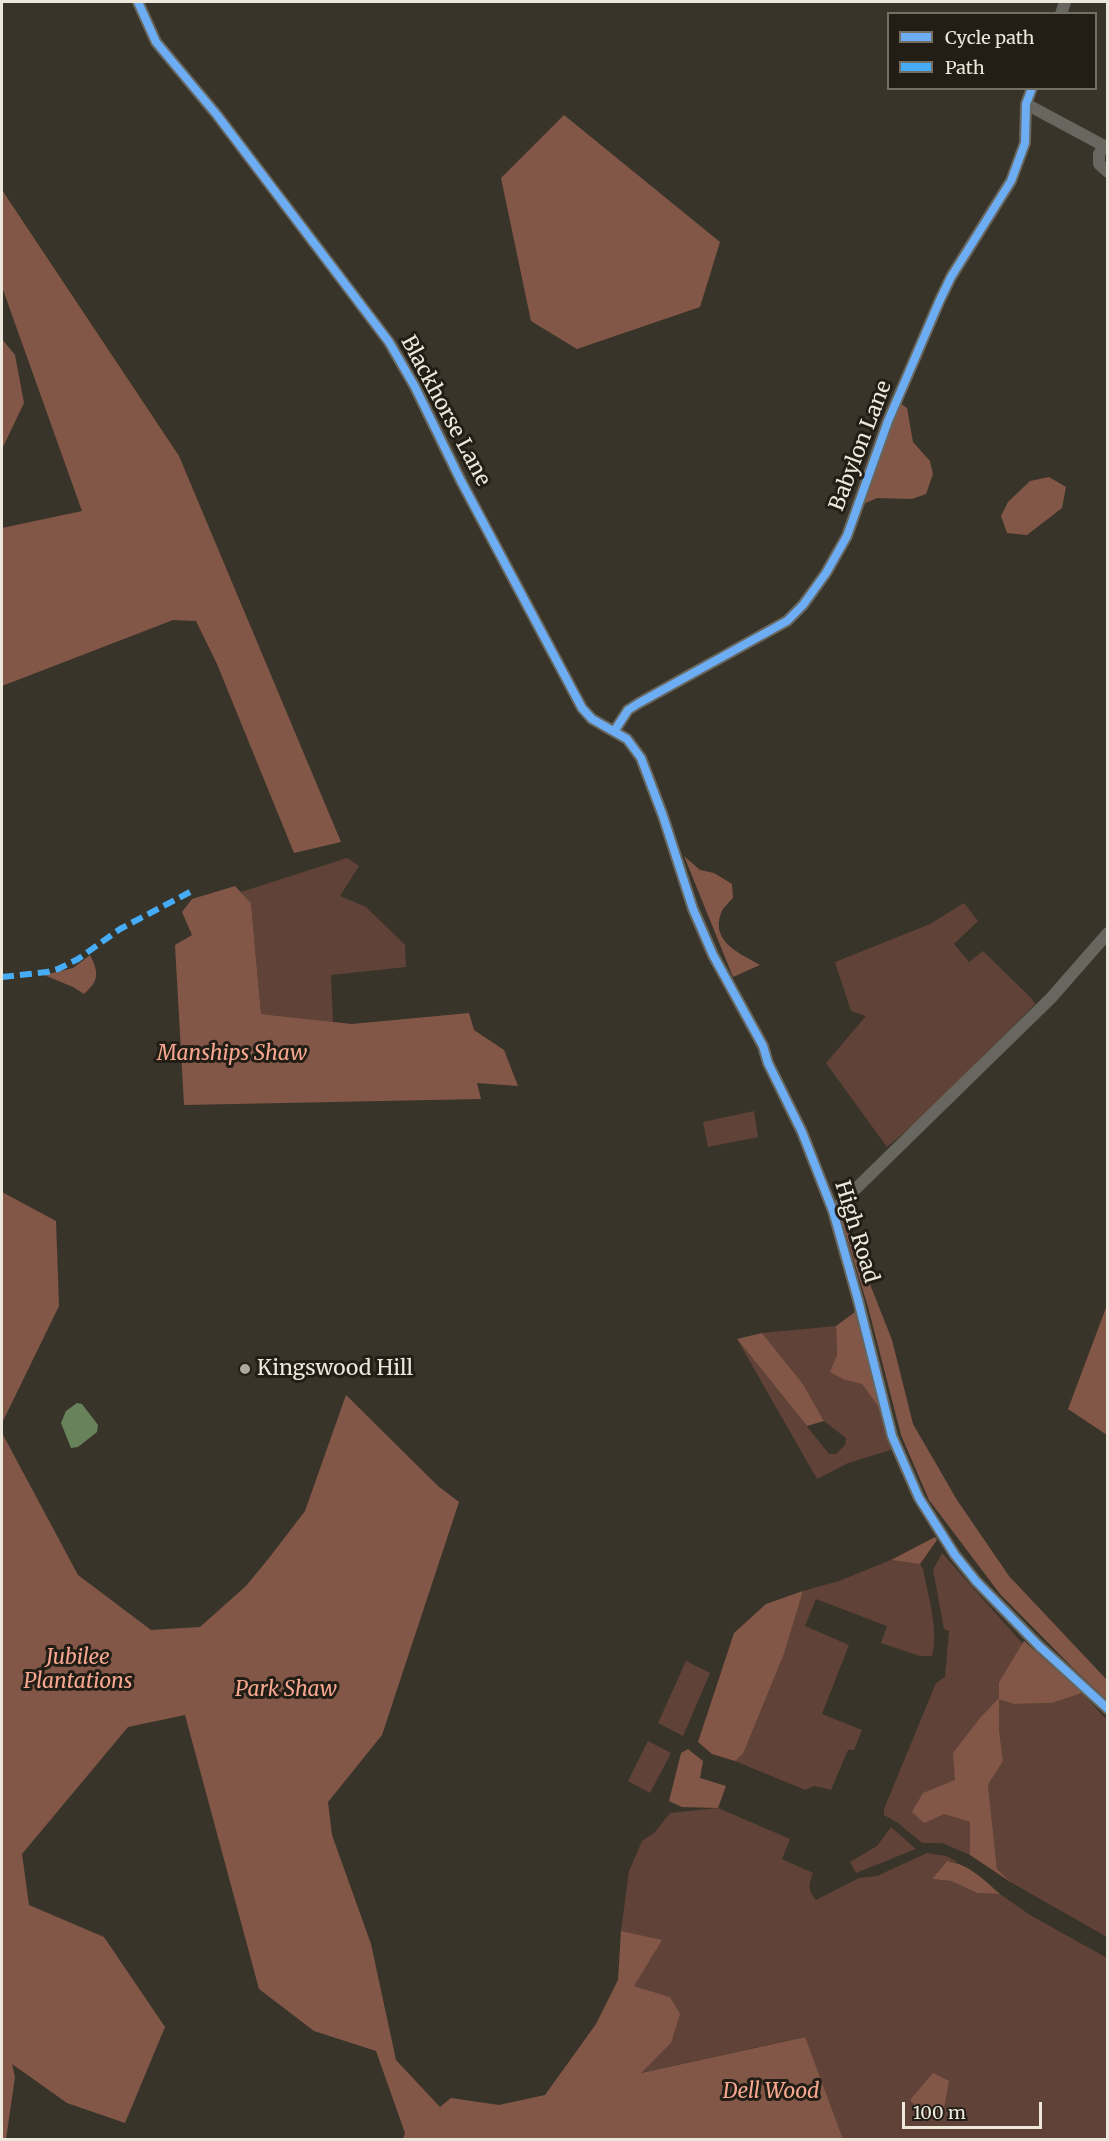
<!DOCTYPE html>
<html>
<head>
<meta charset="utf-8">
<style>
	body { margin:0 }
	#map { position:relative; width:1109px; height:2141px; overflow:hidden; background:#393429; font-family:Merriweather,serif }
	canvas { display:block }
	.frame { position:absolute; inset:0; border:3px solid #ede8dc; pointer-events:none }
	.legend { position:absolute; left:887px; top:12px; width:210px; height:78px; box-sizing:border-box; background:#221e16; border:2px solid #736f65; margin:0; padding:8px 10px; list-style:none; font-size:18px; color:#ede8dc }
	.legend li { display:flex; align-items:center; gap:12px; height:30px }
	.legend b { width:30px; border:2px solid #736f65 }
	.scale { position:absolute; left:902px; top:2102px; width:140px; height:27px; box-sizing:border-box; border:3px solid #ede8dc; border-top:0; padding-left:8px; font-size:18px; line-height:21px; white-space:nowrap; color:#ede8dc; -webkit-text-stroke:4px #221e16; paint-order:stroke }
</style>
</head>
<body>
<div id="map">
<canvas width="1109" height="2141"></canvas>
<div class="frame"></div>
<ul class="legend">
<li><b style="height:8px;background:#6dadf4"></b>Cycle path</li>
<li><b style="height:8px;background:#46acf6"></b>Path</li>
</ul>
<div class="scale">100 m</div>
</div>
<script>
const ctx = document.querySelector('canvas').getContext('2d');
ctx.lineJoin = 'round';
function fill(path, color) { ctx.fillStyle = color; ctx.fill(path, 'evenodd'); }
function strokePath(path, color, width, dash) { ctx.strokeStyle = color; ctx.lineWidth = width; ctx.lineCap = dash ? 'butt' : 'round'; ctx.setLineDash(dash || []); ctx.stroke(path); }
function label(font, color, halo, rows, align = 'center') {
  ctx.font = font + ' Merriweather,serif'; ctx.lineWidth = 6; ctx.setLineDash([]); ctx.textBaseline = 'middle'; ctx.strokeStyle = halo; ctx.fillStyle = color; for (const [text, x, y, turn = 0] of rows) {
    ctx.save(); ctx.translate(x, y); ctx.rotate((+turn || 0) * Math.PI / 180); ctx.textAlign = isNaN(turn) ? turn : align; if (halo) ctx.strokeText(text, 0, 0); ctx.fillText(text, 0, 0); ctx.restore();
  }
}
const green = new Path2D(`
	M347 858 359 866 340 896 366 907 405 945 406 967 331 975 333 1022 261 1014 251 903 241 892Z
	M964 903 978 921 954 944 969 962 983 951 1031 998 1035 1004 921 1118 887 1147 826 1063 866 1016 851 1011 835 962 930 924Z
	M754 1111 758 1137 708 1147 703 1122Z
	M836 1326 837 1355 845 1380 862 1384 880 1409 891 1450 848 1463 817 1479 737 1339 829 1454H836L845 1445 846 1438 824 1421 803 1384 762 1333Z
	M942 1553 1023 1644 999 1682 1014 1704 1051 1703 1082 1693 1107 1720V1937L1012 1883 997 1869 988 1785 1003 1761 999 1729V1699L956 1780 944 1814 970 1822V1855L942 1843H922L898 1823 884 1815V1809L936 1683 945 1677 949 1631 944 1629 933 1570Z
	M891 1560 920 1564 923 1569C928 1596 939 1630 932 1656H920L881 1643 887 1626 816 1599 805 1626 849 1645 822 1714 862 1730 854 1750H848L831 1790 814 1786 805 1790 735 1761 743 1754 784 1654 803 1591 839 1581Z
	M686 1661 710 1673 683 1736 658 1723Z
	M648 1741 671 1753 650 1793 628 1781Z
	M718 1808 790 1839 782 1859 813 1873C808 1885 808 1890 816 1900L859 1878 877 1876 927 1853 946 1856 958 1862 947 1861 932 1879 951 1881 977 1893 1000 1894 1030 1915 1107 1958V2139H843L804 2037 640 2073 671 2043 670 1997 634 1986 621 1931 629 1871 642 1841 654 1833 670 1813Z
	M891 1827 916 1849 856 1873 850 1862 877 1846Z`);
const forest = new Path2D(`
	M564 115 720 242 700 307 577 349 531 321 501 178Z
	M2 190 179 456 341 842 294 853 217 664 196 621 173 620 2 686V528L82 511 2 287Z
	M2 339 15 355 24 403 2 449Z
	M900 403 907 408 913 442 930 461 933 474 926 494 912 499 877 498 861 505Z
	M1049 477 1066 487 1062 508 1027 535 1007 533 1001 516 1008 502 1030 481Z
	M684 856 700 870 714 873 732 884 733 898C729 902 723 908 721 913 710 942 741 954 760 965L733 977Z
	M235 886 251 903 261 1014 352 1024 469 1013 474 1030 504 1050 518 1086 477 1083 481 1099 184 1105 175 945 192 935 182 912 192 899Z
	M90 955C99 973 99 981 84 994L73 987 44 975 73 968Z
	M2 1192 56 1221 59 1306 2 1423Z
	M853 1208 846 1223 892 1340 913 1424 957 1500 1009 1576 1107 1680V1700L1075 1670 1000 1594 929 1500 901 1435 868 1307 839 1212Z
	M1107 1305 1108 1435H1107L1068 1409Z
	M855 1312 880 1409 862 1384 845 1380 830 1372 837 1355 836 1326Z
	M762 1333 803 1384 824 1421 807 1426 737 1339Z
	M346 1395 438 1486 459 1502 382 1735 328 1802 332 1835 371 1944 396 2060 440 2107 451 2098 499 2105 545 2095 596 2024 618 1980 621 1931 662 1940 634 1986 670 1997 680 2014 671 2043 641 2073 805 2037 843 2139H403L405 2133 376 2051 314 2031 259 1989 185 1715 128 1727 22 1854 29 1905 104 1937 165 2027 125 2123 67 2103 12 2064 15 2077 6 2139H2V1433L78 1575 151 1630 200 1627 246 1586 269 1558 305 1511Z
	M935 1537 937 1540 920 1564 891 1560Z
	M803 1591 784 1654 743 1754 735 1761 712 1754 698 1742 734 1633 766 1604Z
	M1024 1641 1082 1693 1052 1703 1014 1704 999 1699V1729L1003 1761 988 1785 997 1869 1012 1883 970 1855V1822L944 1814 924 1823 912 1812 923 1793 955 1780 953 1753 980 1718 999 1698V1682Z
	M688 1749 703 1761 700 1778 726 1786 718 1808 682 1807 669 1801 681 1753Z
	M947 1861C969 1864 984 1880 1000 1894L977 1893 951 1881 932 1879Z
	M933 2073 949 2081 944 2108 927 2117 910 2100Z`);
const water = new Path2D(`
	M77 1403 82 1404 98 1425 97 1432 78 1447 71 1448 61 1423 66 1411Z`);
const minor = new Path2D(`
	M138 2 156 42 217 115 389 342 415 387 461 481 582 708 592 719 627 739 641 758 663 816 693 909 713 955 763 1046 768 1063 802 1132 833 1211 858 1300 892 1436 919 1498 955 1555 976 1581 1039 1646 1108 1709
	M1061 14 1065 2
	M1026 104 1108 148
	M1104 146 1099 154V164L1108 172
	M615 730 628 710 639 703 787 621 803 605 826 573 847 536 888 421 939 302 951 277 1011 181 1025 143 1026 104 1032 88
	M833 1211 1051 998 1108 933`);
const quiet = new Path2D(`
	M2 977 47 972 58 969 78 959 120 929 190 892`);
const cycleway = new Path2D(`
	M138 2 156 42 217 115 389 342 415 387 461 481 582 708 592 719 627 739 641 758 663 816 693 909 713 955 763 1046 768 1063 802 1132 833 1211 858 1300 892 1436 919 1498 955 1555 976 1581 1039 1646 1108 1709
	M615 730 628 710 639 703 787 621 803 605 826 573 847 536 888 421 939 302 951 277 1011 181 1025 143 1026 104 1032 88`);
const markers = [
	[245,1369,6,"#aea99d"]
];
const streetNames = [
	["Blackhorse Lane",445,411,62],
	["Babylon Lane",861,446,-69],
	["High Road",856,1232,73]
];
const parkNames = [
	["Manships Shaw",232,1054],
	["Jubilee",78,1658],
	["Plantations",78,1682],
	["Park Shaw",286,1690],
	["Dell Wood",771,2092]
];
const poiNames = [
	["Kingswood Hill",257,1369]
];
fill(green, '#604238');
fill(forest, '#835748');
fill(water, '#68835b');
strokePath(minor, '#67675f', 12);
strokePath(quiet, '#46acf6', 6, [12, 6]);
strokePath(cycleway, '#6dadf4', 8);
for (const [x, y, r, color] of markers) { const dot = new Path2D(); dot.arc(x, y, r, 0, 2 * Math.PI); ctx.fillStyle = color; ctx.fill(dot); strokePath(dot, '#221e16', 2); }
label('21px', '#ede8dc', '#221e16', streetNames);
label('italic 21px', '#f7a78f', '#221e16', parkNames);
label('21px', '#ede8dc', '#221e16', poiNames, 'left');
</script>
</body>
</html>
